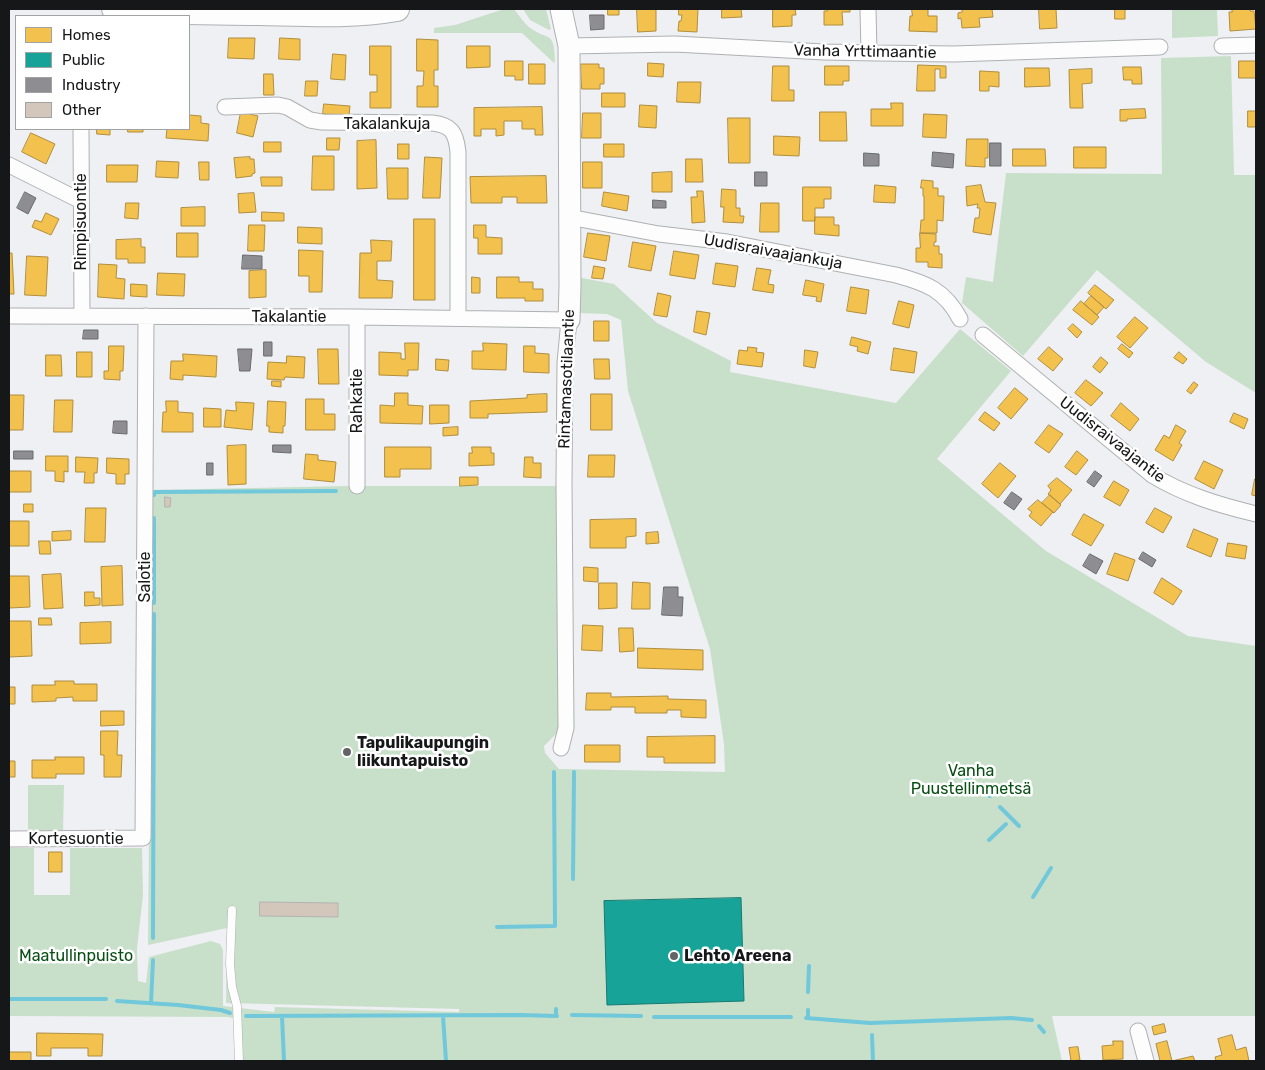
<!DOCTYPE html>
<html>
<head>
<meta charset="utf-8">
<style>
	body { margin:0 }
	#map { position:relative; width:1265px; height:1070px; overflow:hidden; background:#eff0f3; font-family:Rubik,sans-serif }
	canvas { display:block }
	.frame { position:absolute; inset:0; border:10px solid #161718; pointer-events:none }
	.legend { position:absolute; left:15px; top:15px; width:175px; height:115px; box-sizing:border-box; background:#fff; border:1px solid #a2a2a3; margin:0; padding:6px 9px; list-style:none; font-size:15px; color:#161718 }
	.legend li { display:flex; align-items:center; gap:10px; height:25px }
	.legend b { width:25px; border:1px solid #a2a2a3 }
</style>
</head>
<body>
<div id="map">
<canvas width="1265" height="1070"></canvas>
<div class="frame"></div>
<ul class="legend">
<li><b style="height:14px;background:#f2c14e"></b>Homes</li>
<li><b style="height:14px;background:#17a398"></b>Public</li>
<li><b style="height:14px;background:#8d8d92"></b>Industry</li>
<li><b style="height:14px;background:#d3c7bb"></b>Other</li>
</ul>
</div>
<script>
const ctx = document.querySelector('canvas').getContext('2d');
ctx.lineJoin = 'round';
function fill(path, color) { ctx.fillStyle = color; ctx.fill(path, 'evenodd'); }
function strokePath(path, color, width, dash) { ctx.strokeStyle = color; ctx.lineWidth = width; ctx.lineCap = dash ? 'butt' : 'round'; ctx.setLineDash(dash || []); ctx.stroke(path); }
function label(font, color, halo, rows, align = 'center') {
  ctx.font = font + ' Rubik,sans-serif'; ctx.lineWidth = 5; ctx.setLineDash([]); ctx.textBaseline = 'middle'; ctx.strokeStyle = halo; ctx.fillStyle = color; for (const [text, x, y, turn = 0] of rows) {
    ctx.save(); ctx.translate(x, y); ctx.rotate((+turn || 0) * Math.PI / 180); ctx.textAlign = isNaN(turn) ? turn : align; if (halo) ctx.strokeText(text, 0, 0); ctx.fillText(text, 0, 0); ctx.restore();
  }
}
const green = new Path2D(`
	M504 9H514C519 15 523 22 529 27 549 42 554 29 555 61L554 63 522 33H434V28L455 25Z
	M523 9H546L551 29 549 30 530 20Z
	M1172 9H1217L1218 36 1172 38Z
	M1231 56 1234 175H1256V393L1206 362 1097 270 1023 356 962 303 966 277 993 282 1006 173 1162 174 1161 58Z
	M577 277 614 284 657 323 731 361 730 372 896 403 960 329 1011 371 937 459 1046 551 1188 636 1256 646V1016H1052L1062 1061H242V1021L229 1017 9 1016V848H34V895H70V848H142L143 895 137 948 138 981 146 983 149 957 211 941 220 944 223 950V1006L274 1012 275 1007 459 1012V1009L226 1003 227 928 148 945 152 490 348 486H556L559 728 558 732 544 746 545 753 559 769 725 772 724 744 710 649 628 391 621 320 607 314 579 313Z
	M28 785H64L63 832H28Z`);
const homes = new Path2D(`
	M608 9H619V15H608Z
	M637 9H656V31L638 32Z
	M679 9H698L697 32 678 31 679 21H681L682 15H679Z
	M722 9H741L742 17 722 18Z
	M773 9H795L796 15H792V26L773 27Z
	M827 9H850V12H842L843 25H824V11H827Z
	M912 9H928V16H937V32L909 31 910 16H912Z
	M962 9H992L993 17 979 18 980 27 962 28 961 18 958 19V13L962 12Z
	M1039 9H1056L1057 28 1040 29Z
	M1115 9H1125V19H1115Z
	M1232 9H1250V11H1254L1256 29 1230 31 1229 12H1232Z
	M229 38H255L254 59 228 58Z
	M280 38 300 39V60L279 59Z
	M417 39 438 40V70H434V86H438V107H417V86H423L424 71H417Z
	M370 46H391V108H370V92H377V75H370Z
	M467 46H490V67L467 68Z
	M333 54 346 55 345 80 331 79Z
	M505 61H523V80H515V76H505Z
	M1239 61H1256V78H1239Z
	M648 63 664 64 663 77 648 76Z
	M529 64H545V84H529Z
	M581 64H599V68H604V84H600V89H582Z
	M918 65 946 66V78H940V69H935V91H917Z
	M773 66H789V90H794V101H772Z
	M825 66H849V81H843V85H825Z
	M1123 67H1141L1142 84H1132V80H1124Z
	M1025 68H1049L1050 86 1025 87Z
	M1092 69V83L1082 84 1083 108H1070L1069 70Z
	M980 71 999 72V87L989 86V91H980Z
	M264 74H273L274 95H264Z
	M306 81H318L317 96H305Z
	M678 82H701L700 103 677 102Z
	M602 93H625V107H602Z
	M891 103H903V126H871V109H891Z
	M324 104 350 106 349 115 323 114Z
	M640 105 657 106 656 128 639 127Z
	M542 107 543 135H535V129H522V121H504V135L496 136V129H481V136H474V108Z
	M1145 109 1146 118 1127 119V121H1120V110Z
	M1248 111H1256V127H1248Z
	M241 112 258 116 253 137 237 133Z
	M820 112H846L847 141H820Z
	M583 113H601V138H582Z
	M924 114 947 115 946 138 923 137Z
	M189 115 201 116V123L209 124 208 141 166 138 167 129H189Z
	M728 118H750V163H729Z
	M97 129H110V135L97 134Z
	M128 129H143V132H128Z
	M31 133 55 144 46 164 22 152Z
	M774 136 800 137 799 156 774 155Z
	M327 138H340L339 150H327Z
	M967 139H988V158H985V167L966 166Z
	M376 140 377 188 357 189V141Z
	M264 142H281V152H264Z
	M398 144H409V159H398Z
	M604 144H624V157H604Z
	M1074 147H1106V168H1074Z
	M1013 149H1045L1046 166H1013Z
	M313 156H334V190H312Z
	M250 157V159H254L255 173 252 174V176L236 178 234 158Z
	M425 157 442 158 440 198H423Z
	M686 159H702L703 182H686Z
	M157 161 179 162 178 178 156 177Z
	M199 162H209V180H200Z
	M583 162H602V188H583Z
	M107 165H138L137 182H107Z
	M387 168H408V199H388Z
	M672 172V192H652V173Z
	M546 176 547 203H517V197H502V203H471L470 177Z
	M261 177H282V186H262Z
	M922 180 933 181V188H938V196H944L943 221 937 220V233H920L921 220H924V196H923V188H921Z
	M875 185 896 187 895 203 874 202Z
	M981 185 985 202 996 203 991 235 973 232 975 218H979L980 208H977L978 204 967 206 966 187Z
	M803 187H831V199H824V208H815V221H803Z
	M722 189 736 190V208H740V216H744L743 223 723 222 724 207H721Z
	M697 191H703L705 222 692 223 691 197H697Z
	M604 192 629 196 627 211 602 206Z
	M254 193 256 212 239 213 238 194Z
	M126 203H139L138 219 125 218Z
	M761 203H779V232H760Z
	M205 207V226H181V208Z
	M262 212 284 213V221H262Z
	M46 213 59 219 51 235 32 227 35 220 41 222Z
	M815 217H834V225H839V236L815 234Z
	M414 219H435V300H414Z
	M249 225H265L264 251H248Z
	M474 225H486V237L502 238V254H478V238H474Z
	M298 227 322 228V244L298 243Z
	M177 233H198V257H177Z
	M588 233 610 236 606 261 584 257Z
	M920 233 936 234V242H934V246H939V254H942V268L928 267V262H916V248H920Z
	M141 239V247H145V263H128V259H116V240Z
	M371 240 392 241 391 261H377V280L393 281 392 298H359L360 253H371Z
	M633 242 656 246 651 271 629 267Z
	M299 250 323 251 322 292H309V276H299Z
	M674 251 699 255 695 279 670 275Z
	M9 253H12L14 294H9Z
	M27 256 48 257 46 296 25 295Z
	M716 263 738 266 735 287 713 284Z
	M99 264 117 265 116 278 125 279 124 299 98 297Z
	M594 266 605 268 603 279 592 278Z
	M757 268 771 270 768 284 774 285 773 293 753 290Z
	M266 270V297L249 298V271Z
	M158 273 185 274 184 296 157 295Z
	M472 277 480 278V293H472Z
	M497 277H519V282H533V289H543V301H525V298H497Z
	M806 280 824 284 821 302 816 301 817 297 803 295Z
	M131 284 147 285V297L131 296Z
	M1095 285 1114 300 1106 309 1088 293Z
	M851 287 869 290 866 314 847 311Z
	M658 293 671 296 667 317 654 315Z
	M1091 296 1104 307 1097 315 1084 304Z
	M899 301 914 305 909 328 893 324Z
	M1081 301 1099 317 1092 325 1073 310Z
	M697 311 710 313 706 335 694 332Z
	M1135 317 1148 328 1130 348 1117 337Z
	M594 321H609V341H594Z
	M1073 324 1082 332 1077 338 1068 329Z
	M852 337 871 342 868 354 857 351 858 347 850 345Z
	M405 343H419L418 370H408V376L379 375V352L401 353V359H405Z
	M483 343 507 344 506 370 472 369V351H483Z
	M1122 344 1133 353 1129 358 1118 349Z
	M109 346H124L123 371H120V380L104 379V371H108Z
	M524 346H535V353L549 354V373L524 372Z
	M748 347 757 348 756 352 764 353 762 367 737 364 739 350 747 351Z
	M1049 347 1063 359 1053 371 1038 359Z
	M894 348 917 352 914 373 891 370Z
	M318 349H338L339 384H319Z
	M805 350 818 352 815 368 804 366Z
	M77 352H92V377H77Z
	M1179 352 1187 359 1183 364 1174 358Z
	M183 354 217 356 216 377 183 375V380L170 379 171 361H183Z
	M46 355H61L62 376H46Z
	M287 356 305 357 304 378 285 377 284 380 267 379 268 362 286 363Z
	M1101 357 1108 363 1100 373 1093 367Z
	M436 359 449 360 448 371 436 370Z
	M594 359H609L610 379H595Z
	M1086 380 1103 393 1091 406 1075 393Z
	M272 381H281V387L272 386Z
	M1194 382 1198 385 1191 394 1187 391Z
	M1015 388 1028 399 1011 419 998 408Z
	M395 393H408V405L423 406 422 424 380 423V405L394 406Z
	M547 394V412L488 414V418H470V401L527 398V395Z
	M591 394H612V430H591Z
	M9 395H24L23 430H9Z
	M306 399H324V414H335V430H306Z
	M55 400H73L72 432H54Z
	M166 401H178V412L193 413V432H162L163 412H166Z
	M268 401 286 402 285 426H283V433L269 432V426H267Z
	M236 402 254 403 252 430 224 427 226 410 236 411Z
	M1121 403 1139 419 1130 431 1111 416Z
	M430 405H449V423L430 424Z
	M204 408 221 409V427H204Z
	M985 412 1000 423 994 431 979 420Z
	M1234 413 1248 419 1244 429 1230 422Z
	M1049 425 1063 434 1049 453 1035 443Z
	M1176 425 1186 431 1179 443 1182 445 1173 461 1155 450 1164 435 1169 438Z
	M458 427V435L443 436V428Z
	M246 445V484L228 485 227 446Z
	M385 447H431V469H400V477H385Z
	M472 447H491V453H494V465L469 466V453H472Z
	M1077 451 1088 460 1076 475 1065 467Z
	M306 454 318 455V460L336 462 334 482 304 479Z
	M589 455H615L614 477H588Z
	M46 456H68V472L64 471V482L55 481V471H46Z
	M76 457 98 458 97 473H94V483H84L85 472H76Z
	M525 457H533V463H541V478L524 477Z
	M107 458 129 459V474H125V484H116V474L107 473Z
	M1204 461 1223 470 1214 489 1195 479Z
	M1000 463 1016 476 998 498 982 484Z
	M9 471H31V492H9Z
	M460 477H478V485L460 486Z
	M1057 478 1072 490 1060 504 1048 494 1051 490 1048 486Z
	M1255 479H1256V496L1252 495Z
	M1114 481 1129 490 1120 506 1104 497Z
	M1050 495 1061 505 1054 513 1042 503Z
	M1038 500 1053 512 1041 526 1029 516 1032 512 1028 509Z
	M24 504H33V512H24Z
	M86 508H106L105 542H85Z
	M1155 508 1172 517 1163 533 1146 523Z
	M1084 514 1104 525 1091 546 1072 535Z
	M636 519V536L626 537V548H590V520Z
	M9 521H29V546H9Z
	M1194 529 1218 539 1211 557 1187 547Z
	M71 531V540L52 541V532Z
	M658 532 659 543 646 544V533Z
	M39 541H50L51 554H40Z
	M1228 543 1247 546 1245 559 1226 556Z
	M1115 553 1135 560 1128 581 1107 574Z
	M122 566 123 605 102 606 101 567Z
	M584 567 598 568V582L584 581Z
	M61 574 63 608 44 609 42 575Z
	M9 576H29L30 607 10 608Z
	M1162 578 1182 591 1173 605 1154 593Z
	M633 582 650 583V609H632Z
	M599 583H617V608L599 609Z
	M85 592H94V598H100V605L85 606Z
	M39 618H51L52 625H39Z
	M9 621H31L32 656 9 657Z
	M111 622V643L80 644V623Z
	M583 625 603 626 602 651 582 650Z
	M619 628H633L634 651 620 652Z
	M638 648 703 650V670L638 668Z
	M55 681H74V684H97V701H73V697L56 698V701L32 702V685H55Z
	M9 687H15V704H9Z
	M587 693H611V697L668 696V699L706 700V718L681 717V710H667V713H635V707H611V710H586Z
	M101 711H124V725L101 726Z
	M101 731H118L117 755H122L121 777H104V755H101Z
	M715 736V763H664V757H647V737Z
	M585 745H620V762H585Z
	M55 757H84V774H56V778H32V760H55Z
	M9 761H15V777H9Z
	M49 852H62V872H49Z
	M1164 1024 1166 1032 1154 1035 1152 1027Z
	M37 1033 103 1034 102 1056H88V1048H51V1056H37Z
	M1232 1035 1236 1050 1246 1047 1249 1061H1216L1215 1057 1222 1055 1218 1039Z
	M1113 1041H1123V1059L1103 1060 1102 1046 1113 1045Z
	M1167 1041 1172 1061 1193 1056 1195 1061H1160L1156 1044Z
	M1078 1047 1080 1060 1071 1061 1069 1048Z
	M9 1052H31V1061H9Z`);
const public = new Path2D(`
	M741 898 744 1001 607 1005 604 901Z`);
const industry = new Path2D(`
	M590 15H604V29L591 30Z
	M990 143H1001V166H990Z
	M933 152 954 154 953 168 932 166Z
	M864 153 879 154V166H864Z
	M755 172H767V186H755Z
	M25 192 36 198 28 214 17 208Z
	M653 200 666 201V208H653Z
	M243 255 262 256V269H242Z
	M84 330H98V339H83Z
	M264 342H272V356H264Z
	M238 349H252L250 371H240Z
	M114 421H127V434L113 433Z
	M273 445H291V453L273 452Z
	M14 451H33V459H14Z
	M207 463H213V475H207Z
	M1095 471 1102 476 1094 487 1087 482Z
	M1012 492 1022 499 1014 510 1004 503Z
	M1143 552 1156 560 1152 567 1139 559Z
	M1090 554 1103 561 1096 574 1083 566Z
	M664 587H678V597H683L682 616 662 615Z`);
const stream = new Path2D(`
	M154 495 155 492 336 491
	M154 518V603
	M966 779 990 796
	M1000 807 1019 826
	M989 840 1006 824
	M573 879 574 772
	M1033 897 1051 868
	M497 927 555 926 554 772
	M153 938 154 614
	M808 992 809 966
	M9 999H106
	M117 1001 178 1005 221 1010 230 1013
	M151 1003 153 960
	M556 1009V1016
	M808 1010V1018
	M572 1015 641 1016
	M246 1016 520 1015 557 1016
	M282 1016 284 1061
	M443 1016 446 1061
	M654 1017H791
	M806 1018 870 1023 1011 1018 1032 1020
	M1039 1026 1044 1032
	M872 1035 873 1061`);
const building = new Path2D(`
	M165 497 171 498 170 507H165Z
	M260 902 338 903V917L260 916Z`);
const lane = new Path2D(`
	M232 910 230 964 232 987 237 1006 239 1061`);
const street = new Path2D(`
	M868 9 869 53
	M569 46 675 44 824 52 877 53 954 54 1160 47
	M1222 46 1256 45
	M225 107 278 105 287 107 310 120 322 122 432 123C452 125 456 133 458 152V318
	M81 129 82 316
	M9 165 81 201
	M569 217 659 234 727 242 896 275C926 283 945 290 960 319
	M9 316 357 317 569 320 565 363 564 483 566 728 561 748
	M983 335 1152 475C1185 495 1219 505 1256 514
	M357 486V317
	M9 839 143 838 146 316
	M1138 1031 1146 1061`);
const secondary = new Path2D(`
	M561 9 569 46 570 286 569 320`);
const primary = new Path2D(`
	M114 9C162 13 211 12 259 13 305 14 352 17 397 9`);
const markers = [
	[347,752,5,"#626365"],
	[674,956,5,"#626365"]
];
const streetNames = [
	["Vanha Yrttimaantie",865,52,1],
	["Takalankuja",387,124],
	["Rimpisuontie",81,222,-90],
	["Uudisraivaajankuja",773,252,10],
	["Takalantie",289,317],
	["Rintamasotilaantie",567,379,-88],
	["Rahkatie",357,401,-90],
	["Uudisraivaajantie",1112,440,38],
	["Salotie",145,577,-90],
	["Kortesuontie",76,839]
];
const poiNames = [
	["Tapulikaupungin",357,743],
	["liikuntapuisto",357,761],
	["Lehto Areena",684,956]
];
const parkNames = [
	["Vanha",971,771],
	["Puustellinmetsä",971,789],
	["Maatullinpuisto",76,956]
];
fill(green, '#c8e0ca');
fill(homes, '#f2c14e');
strokePath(homes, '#b08e3e', 1);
fill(public, '#17a398');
strokePath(public, '#177972', 1);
fill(industry, '#8d8d92');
strokePath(industry, '#696a6d', 1);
strokePath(stream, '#70c8da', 4);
fill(building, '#d3c7bb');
strokePath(building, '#b3b3b4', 1);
strokePath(lane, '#afb0b2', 9);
strokePath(street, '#afb0b2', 17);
strokePath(secondary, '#afb0b2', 23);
strokePath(primary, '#afb0b2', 26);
strokePath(lane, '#fdfdfd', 8);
strokePath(street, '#fdfdfd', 15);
strokePath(secondary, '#fdfdfd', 21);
strokePath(primary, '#fdfdfd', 24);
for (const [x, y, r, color] of markers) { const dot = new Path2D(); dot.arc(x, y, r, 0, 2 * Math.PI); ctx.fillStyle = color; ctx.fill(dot); strokePath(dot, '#fff', 2); }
label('16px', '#161718', '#fff', streetNames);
label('bold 16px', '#161718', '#fff', poiNames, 'left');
label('16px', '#074f12', '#fff', parkNames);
</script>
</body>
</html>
